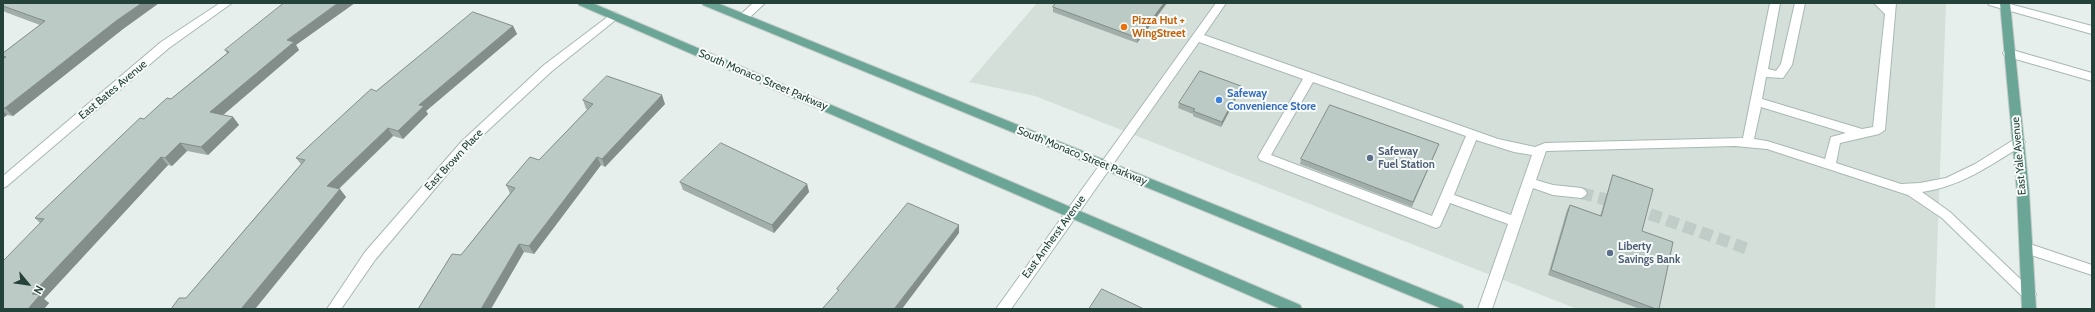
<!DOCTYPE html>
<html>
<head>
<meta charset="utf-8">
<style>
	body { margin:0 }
	#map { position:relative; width:2095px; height:312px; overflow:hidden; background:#e6efeb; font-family:Cabin,sans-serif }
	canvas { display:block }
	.frame { position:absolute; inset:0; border:4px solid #24423a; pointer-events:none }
	.north { position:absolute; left:8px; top:264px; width:40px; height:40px; -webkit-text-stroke:3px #f7fbf9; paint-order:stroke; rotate:119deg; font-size:11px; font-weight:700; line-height:16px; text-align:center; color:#24423a }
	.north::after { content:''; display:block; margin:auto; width:14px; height:18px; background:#24423a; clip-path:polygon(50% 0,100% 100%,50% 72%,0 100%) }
</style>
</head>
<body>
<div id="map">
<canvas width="2095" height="312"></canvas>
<div class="frame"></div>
<div class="north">N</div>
</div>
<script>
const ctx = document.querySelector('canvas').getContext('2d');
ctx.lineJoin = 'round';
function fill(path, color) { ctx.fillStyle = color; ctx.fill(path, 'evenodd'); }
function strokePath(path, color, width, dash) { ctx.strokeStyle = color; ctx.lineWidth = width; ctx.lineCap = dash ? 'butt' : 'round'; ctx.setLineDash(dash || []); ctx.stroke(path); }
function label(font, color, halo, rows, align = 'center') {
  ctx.font = font + ' Cabin,sans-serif'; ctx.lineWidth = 4; ctx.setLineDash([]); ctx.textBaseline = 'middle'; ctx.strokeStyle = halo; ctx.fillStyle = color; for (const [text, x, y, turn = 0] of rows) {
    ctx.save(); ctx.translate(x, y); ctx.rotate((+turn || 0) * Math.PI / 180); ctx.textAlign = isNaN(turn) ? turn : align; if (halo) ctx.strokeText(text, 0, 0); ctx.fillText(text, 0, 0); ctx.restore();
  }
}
const built = new Path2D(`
	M1037 3H1946L1935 309H1577L1035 96 969 82Z`);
const minorTunnel = new Path2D(`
	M1581 193 1619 203 1748 249`);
const minor = new Path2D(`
	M220 3H232L169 48 7 186 3 188V176L161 42Z
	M753 3H765L747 20H739L738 18 739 16Z
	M1216 3H1226L1204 35 1498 139 1535 147 1545 143 1743 138 1770 3H1780L1768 69 1776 71 1781 64 1795 3H1805L1792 65 1783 78 1766 77 1762 99 1862 129 1873 127 1885 14 1874 3H1896L1885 130 1879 134 1840 143 1836 163 1901 184 1920 183 1946 178 1975 164 2015 139H2023L2025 142 2023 145C1991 165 1960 187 1922 192L1950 212 2036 294 2034 298 2029 299 2024 298 1942 218 1908 195 1767 149 1735 146 1546 151 1536 180 1553 185 1581 188 1585 190 1587 193 1585 196 1581 198 1553 195 1533 188 1492 309H1478L1508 224 1450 203 1440 226 1436 228 1260 160 1258 157 1303 79 1199 42 1011 309H996ZM1313 82 1466 136 1432 216 1271 155ZM1761 107 1846 133 1831 137 1825 159 1767 141 1754 139ZM1476 140 1514 152 1532 155 1511 215 1454 195Z
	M1988 3H2006L2092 26V34L1989 5Z
	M614 12 618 14 619 16 618 18 552 71 470 147 375 260 341 309H327L365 252 462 141 544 65Z
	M2009 49 2092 73V81L2005 56 2003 53 2005 50Z
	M2027 243 2092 265V275L2022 252 2021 248 2022 244Z`);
const major = new Path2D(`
	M578 3H592L1300 305 1302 309H1281L579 5Z
	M702 3H717L1462 305 1464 309H1443L703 5Z
	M2000 3H2010L2029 192 2036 309H2022L2017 192Z`);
const wall = new Path2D(`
	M3 3H159L123 29 13 116 7 115 3 118V53L40 25 5 12 3 10Z
	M1167 3 1137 43 1053 12V7Z
	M513 26 517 34 426 111 428 114 403 139 393 136 339 189 346 197 255 309H171L186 298 301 164 296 158 376 91Z
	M296 45 299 50 223 115 233 117 239 125 208 155 187 151 172 166 168 165 44 299 49 303 44 309H3L40 223 35 218 144 119 171 99 227 53 225 50Z
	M1240 91 1221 127 1193 116V114L1178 108 1179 103Z
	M583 100 665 104 605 167 601 165 534 254 524 252 461 255 510 193 506 185 539 160 588 109H586Z
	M1437 149 1412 207 1300 164 1301 159Z
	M1613 175 1642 231 1659 309H1640L1548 275 1567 210 1570 205 1600 216 1611 180Z
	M680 182 807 184 809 192 774 233 683 190Z`);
const shadedWall = new Path2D(`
	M142 3H159L123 29 13 116 5 108 116 21Z
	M338 3H355L296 45 299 50 216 121 210 112 287 40Z
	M1164 3H1167L1137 43 1138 38Z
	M513 26 517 34 426 111 428 114 403 139 398 131 419 105Z
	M1241 86 1240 91 1221 127 1222 122Z
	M662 95 665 104 605 167 602 159Z
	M3 111 7 115 3 118Z
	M233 117 239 125 208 155 201 147Z
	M388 128 393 136 333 194 327 186Z
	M180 143 187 151 172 166 165 158Z
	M161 157 168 165 44 299 49 303 44 309H28L32 294Z
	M597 157 601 165 534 254 529 246Z
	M807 184 809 192 774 233 772 225Z
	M340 189 346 197 255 309H241Z
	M959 225V233L902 309H894Z
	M519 244 524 252 491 309H481Z`);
const building = new Path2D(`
	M3 3H142L116 21 5 108H3V59L6 57 3 56V53L45 21 3 6Z
	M284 3H338L287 40 294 42 210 112 233 117 201 147 180 143 165 158 161 157 32 294 40 295 28 309H3V261L44 219 35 218 140 118 144 119 167 98 171 99 229 52 225 50Z
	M1056 3H1164L1138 38 1053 7Z
	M473 12 513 26 419 105 424 106 398 131 388 128 327 186 340 189 241 309H171L179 298H186L305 160 296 158 371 89 376 91Z
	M1200 71 1241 86 1222 122 1193 111 1195 109 1179 103Z
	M607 76 662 95 602 159 597 157 529 246 519 244 481 309H418L452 254 461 255 515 188 506 185 530 157 539 160 593 104 583 100Z
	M1330 105 1439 144 1413 202 1301 159Z
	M721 143 807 184 772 225 680 182Z
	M1613 175 1653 189 1642 231 1673 242 1659 309H1656L1551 270 1570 205 1601 216Z
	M908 203 959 225 894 309H822L839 290 837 289Z
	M1102 289 1144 309H1089Z`);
const markers = [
	[1124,27,4,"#e8710a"],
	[1219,100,4,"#3f7fe0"],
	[1370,158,4,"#5c6f8a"],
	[1610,253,4,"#5c6f8a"]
];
const foodNames = [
	["Pizza Hut +",1132,21],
	["WingStreet",1132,34]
];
const streetNames = [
	["South Monaco Street Parkway",763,80,23],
	["East Bates Avenue",113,90,-40],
	["South Monaco Street Parkway",1082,156,22],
	["East Yale Avenue",2019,156,-95],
	["East Brown Place",454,160,-47],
	["East Amherst Avenue",1054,237,-54]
];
const shopNames = [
	["Safeway",1227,94],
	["Convenience Store",1227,107]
];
const serviceNames = [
	["Safeway",1378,152],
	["Fuel Station",1378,165],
	["Liberty",1618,247],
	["Savings Bank",1618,260]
];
fill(built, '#d4dfda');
strokePath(minorTunnel, '#bfccc8', 12, [12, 6]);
strokePath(minor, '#a8b8b2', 2);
strokePath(major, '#c2cac8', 2);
fill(minor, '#fff');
fill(major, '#6aa596');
fill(wall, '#a1aea9');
fill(shadedWall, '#838d89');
fill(building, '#bbcac4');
strokePath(building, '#838d89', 1);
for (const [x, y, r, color] of markers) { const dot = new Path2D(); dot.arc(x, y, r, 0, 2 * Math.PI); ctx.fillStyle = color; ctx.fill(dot); strokePath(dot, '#f7fbf9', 1.5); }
label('bold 11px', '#c56008', '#f7fbf9', foodNames, 'left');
label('11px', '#24423a', '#f7fbf9', streetNames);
label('bold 11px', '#366cbe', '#f7fbf9', shopNames, 'left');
label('bold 11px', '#4e5e75', '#f7fbf9', serviceNames, 'left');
</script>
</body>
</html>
